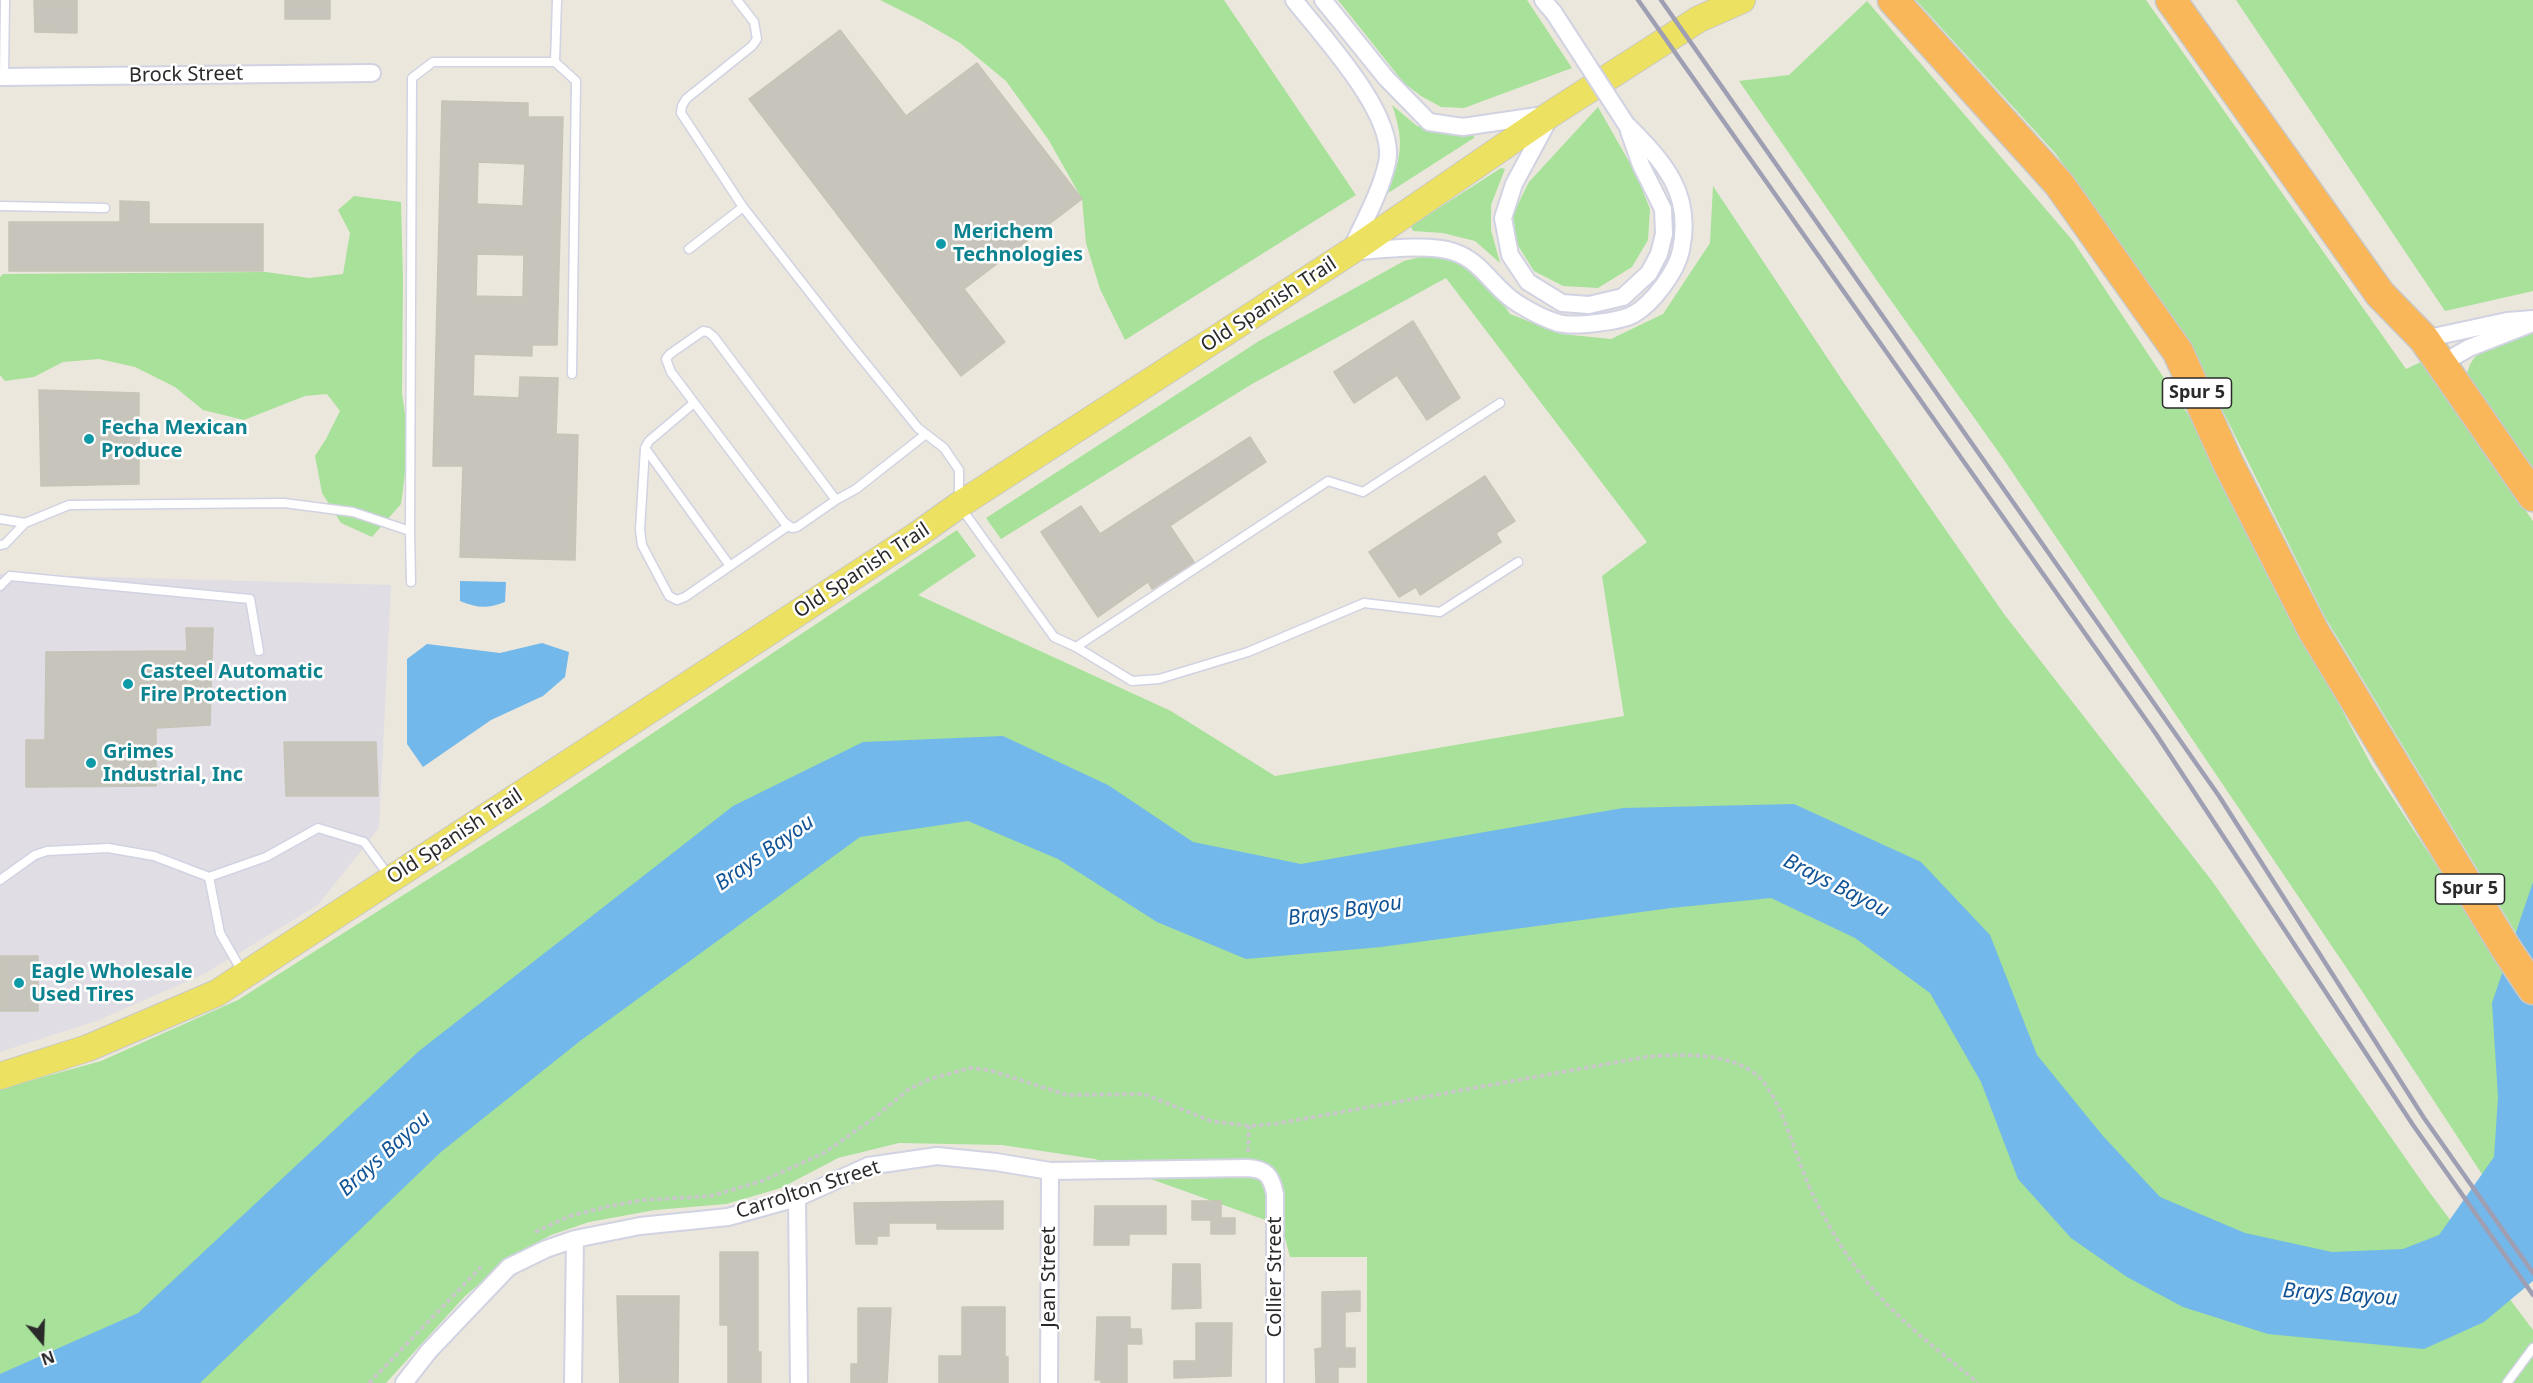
<!DOCTYPE html>
<html>
<head>
<meta charset="utf-8">
<style>
	body { margin:0 }
	#map { position:relative; width:2533px; height:1383px; overflow:hidden; background:#ece7dc; font-family:"Noto Sans",sans-serif }
	canvas { display:block }
	.north { position:absolute; left:12px; top:1311px; width:60px; height:60px; -webkit-text-stroke:4px #fff; paint-order:stroke; rotate:161deg; font-size:16px; font-weight:700; line-height:24px; text-align:center; color:#2a2a2a }
	.north::after { content:''; display:block; margin:auto; width:21px; height:27px; background:#2a2a2a; clip-path:polygon(50% 0,100% 100%,50% 72%,0 100%) }
</style>
</head>
<body>
<div id="map">
<canvas width="2533" height="1383"></canvas>
<div class="north">N</div>
</div>
<script>
const ctx = document.querySelector('canvas').getContext('2d');
ctx.lineJoin = 'round';
function fill(path, color) { ctx.fillStyle = color; ctx.fill(path, 'evenodd'); }
function strokePath(path, color, width, dash) { ctx.strokeStyle = color; ctx.lineWidth = width; ctx.lineCap = dash ? 'butt' : 'round'; ctx.setLineDash(dash || []); ctx.stroke(path); }
function label(font, color, halo, rows, align = 'center') {
  ctx.font = font + ' "Noto Sans",sans-serif'; ctx.lineWidth = 5; ctx.setLineDash([]); ctx.textBaseline = 'middle'; ctx.strokeStyle = halo; ctx.fillStyle = color; for (const [text, x, y, turn = 0] of rows) {
    ctx.save(); ctx.translate(x, y); ctx.rotate((+turn || 0) * Math.PI / 180); ctx.textAlign = isNaN(turn) ? turn : align; if (halo) ctx.strokeText(text, 0, 0); ctx.fillText(text, 0, 0); ctx.restore();
  }
}
const industrial = new Path2D(`
	M0 574 391 585 379 828 318 905 206 973 99 1020 0 1052Z`);
const green = new Path2D(`
	M880 0H1224L1356 195 1125 340 1100 289 1086 243 1082 199 1048 139 1006 81 960 43 920 20Z
	M1338 0H1527L1572 68 1464 108 1441 107 1421 96 1404 83Z
	M1916 0H2146L2406 369 2421 362 2533 521V961L2325 617 2212 389 2143 279 2056 154Z
	M2236 0H2533V291L2445 311Z
	M1867 1 2073 241 2209 446 2314 658 2372 766 2533 1014V1252L2358 985 2002 457 1880 285 1739 81 1789 75Z
	M1392 105 1417 126 1445 134 1473 133 1474 138 1388 193C1401 156 1405 143 1392 105Z
	M1598 107 1636 174 1650 209 1648 240 1632 267 1598 288 1563 286 1534 271 1517 244 1513 214 1529 182Z
	M1501 168 1505 169 1491 205V230L1500 263 1475 241 1443 233 1413 231 1411 226Z
	M1713 186 1844 383 2004 614 2212 881 2427 1189 2533 1330V1383H1367V1257H1290L1282 1226 1095 1159 1002 1145 899 1143 838 1158 781 1188 726 1204 655 1210 589 1222 551 1235 514 1255 465 1296 386 1383H0V1089L101 1061 238 1000 542 807 957 530 976 556 918 595 1171 711 1275 776 1624 716 1602 576 1647 542 1446 278 1252 384 1001 539 986 518 1259 341 1404 261 1437 253 1459 260 1482 274 1510 314 1561 334 1611 339 1663 314 1710 243Z
	M354 196 401 202 403 280 402 393 409 443 401 504 372 537 341 523 322 493 315 456 326 439 340 411 327 394 305 396 244 420 203 410 175 387 135 367 99 359 63 362 34 377 5 381 0 375V277L3 274 266 272 309 278 343 274 350 233 338 210Z
	M2533 330V471L2467 375C2472 344 2507 340 2533 330Z`);
const water = new Path2D(`
	M460 581 506 582 505 602C488 609 477 608 460 601Z
	M542 643 569 652 565 677 543 696 491 720 423 767 407 744V659L427 644 500 653Z
	M1003 736 1108 785 1193 842 1301 864 1623 808 1794 804 1921 862 1990 935 2037 1055 2103 1136 2160 1197 2245 1233 2332 1252 2403 1249 2439 1235 2494 1157 2498 1097 2492 1003 2533 882V1281L2484 1322 2424 1349 2268 1334 2183 1307 2127 1277 2071 1238 2018 1179 1981 1082 1930 993 1855 938 1771 898 1671 908 1381 947 1246 959 1157 922 1058 859 968 821 860 837 580 1041 441 1152 200 1383H0V1374L138 1313 419 1051 733 806 863 742Z`);
const building = new Path2D(`
	M34 0H77V33L35 32Z
	M285 0H330V19H285Z
	M840 30 906 116 977 63 1082 199 964 289 1005 342 961 376 749 99Z
	M442 101 528 103V117H563L557 345H532V356L474 354 473 396 519 398 520 377 558 378 556 434 578 435 575 560 460 557 463 466H433ZM478 162 525 164 523 206 477 204ZM477 254 524 255 523 297 476 296Z
	M120 201 149 202V224H263V271H9V222H120Z
	M1413 321 1460 398 1427 420 1397 375 1354 403 1334 372Z
	M39 390 139 393V484L41 486Z
	M1250 437 1266 462 1170 526 1194 562 1152 589 1148 582 1098 617 1041 532 1081 506 1100 534Z
	M1485 476 1515 521 1496 533 1501 542 1420 595 1416 587 1399 597 1369 552Z
	M186 628H213L210 725 156 728V786L26 787V740H45L46 652 187 651Z
	M284 742H376L378 796H286Z
	M0 956H38V1011H0Z
	M1003 1201V1229H937V1223H889V1236H877V1244H856L854 1203Z
	M1192 1201H1221V1218H1235V1234H1211V1220H1192Z
	M1095 1206H1166V1234H1129V1245H1094Z
	M720 1252H758V1352H761V1383H728V1325H720Z
	M1173 1264H1200L1201 1308 1172 1309Z
	M1360 1291V1311L1345 1312V1348H1355V1367H1338V1383H1316L1315 1349 1322 1348V1292Z
	M617 1296H679L678 1383H620Z
	M962 1307H1005V1357H1008V1383H939V1356H962Z
	M858 1308H891L887 1383H851V1364H858Z
	M1097 1317H1130V1329H1141L1142 1344H1127V1383H1101V1380H1095Z
	M1196 1323H1232L1231 1376 1174 1378V1361H1196Z`);
const path = new Path2D(`
	M1248 1152 1249 1126
	M535 1232 570 1216 610 1206 643 1200 711 1196 762 1181 824 1153 874 1118 909 1089 930 1079 970 1068 989 1070 1067 1095 1144 1094 1211 1121 1249 1126 1275 1124 1640 1058C1675 1053 1731 1051 1759 1077 1784 1102 1797 1164 1814 1197 1832 1233 1854 1270 1882 1299 1910 1330 1946 1356 1978 1383
	M369 1383 481 1267`);
const lane = new Path2D(`
	M737 0 754 22 757 39 752 46 686 99 682 106 681 113 743 207 850 344 918 428 944 448 959 470V505L1054 637 1076 647 1132 681 1159 679 1248 652 1364 603 1440 612 1518 562
	M555 62 576 81 572 374
	M4 77 5 0
	M0 206 105 208
	M689 249 743 207
	M694 403 649 441 645 448 640 530 642 545 669 596 677 600 685 597 788 526
	M645 448 730 566
	M836 500 714 337 708 332 703 331 670 354 666 359 671 372 784 522 792 528 797 527 836 500 856 489 926 434
	M0 519 25 523
	M410 531 411 582
	M0 545 5 544 25 523 69 505 284 503 353 512 410 531 412 78 433 62H555L557 0
	M0 586 10 576 250 599 259 651
	M1076 647 1328 481 1363 492 1500 403
	M0 880 35 855 47 851 108 848 154 856 209 877
	M243 973 220 933 209 877 266 857 318 828 364 842 389 876
	M2507 1383 2533 1348`);
const street = new Path2D(`
	M1294 0C1322 36 1398 116 1387 163 1380 194 1363 223 1350 252 1378 250 1429 243 1454 252 1482 261 1494 289 1517 303 1528 310 1545 319 1558 323 1573 327 1620 322 1634 314 1653 303 1677 271 1681 250 1693 193 1664 162 1626 124
	M1323 0 1386 78 1429 122 1463 127 1544 115
	M1543 0 1554 13
	M0 77 372 73
	M1549 119 1514 184 1503 218 1510 255 1528 282 1562 303 1589 305 1623 297 1649 273 1659 254 1664 234 1663 209 1641 165 1629 131
	M2424 339 2507 321 2533 319
	M2441 364 2469 348 2533 323
	M797 1198 799 1383
	M404 1383 429 1351 509 1267 546 1249 575 1239 640 1226 728 1217 797 1198 868 1166 937 1156 996 1162 1050 1171 1247 1168C1266 1169 1271 1175 1275 1194V1383
	M573 1383 575 1239
	M1049 1383 1050 1171`);
const primary = new Path2D(`
	M0 1076 88 1048 217 993 917 535 959 505 1350 252 1551 114 1699 19 1742 0`);
const highway = new Path2D(`
	M1893 0 2059 184 2178 352 2228 463 2314 632 2505 947 2533 989
	M2171 0 2380 294 2424 339 2533 496`);
const rail = new Path2D(`
	M1638 0 2156 734 2413 1125 2533 1295
	M1661 0 2219 796 2424 1118 2533 1273`);
const streetBridge = new Path2D(`
	M1554 13 1626 124`);
const markers = [
	[941,244,6,"#0f9aa8"],
	[89,439,6,"#0f9aa8"],
	[128,684,6,"#0f9aa8"],
	[91,763,6,"#0f9aa8"],
	[19,983,6,"#0f9aa8"]
];
const shields = [
	[2197,393,69],
	[2470,889,69]
];
const shieldNames = [
	["Spur 5",2197,393],
	["Spur 5",2470,889]
];
const streetNames = [
	["Brock Street",186,75,-1],
	["Old Spanish Trail",1269,305,-33],
	["Old Spanish Trail",862,571,-33],
	["Old Spanish Trail",455,837,-33],
	["Carrolton Street",808,1190,-18],
	["Jean Street",1049,1277,-90],
	["Collier Street",1275,1277,-90]
];
const cultureNames = [
	["Merichem",953,232],
	["Technologies",953,255],
	["Fecha Mexican",101,428],
	["Produce",101,451],
	["Casteel Automatic",140,672],
	["Fire Protection",140,695],
	["Grimes",103,752],
	["Industrial, Inc",103,775],
	["Eagle Wholesale",31,972],
	["Used Tires",31,995]
];
const waterNames = [
	["Brays Bayou",765,853,-35],
	["Brays Bayou",1836,886,27],
	["Brays Bayou",1345,911,-8],
	["Brays Bayou",385,1154,-42],
	["Brays Bayou",2340,1295,4]
];
fill(industrial, '#e0dde4');
fill(green, '#a7e19a');
fill(water, '#72b8eb');
fill(building, '#c7c4bc');
strokePath(building, '#c7c3b6', 1.5);
strokePath(lane, '#d1d2e2', 11);
strokePath(street, '#d1d2e2', 20);
strokePath(primary, '#c8c8c8', 28);
strokePath(highway, '#c8c8c8', 33);
strokePath(path, '#c8c8c8', 4, [4.5, 3]);
strokePath(lane, '#fff', 8);
strokePath(street, '#fff', 16);
strokePath(primary, '#ece161', 26);
strokePath(highway, '#f9b75a', 30);
strokePath(rail, '#9f9fb4', 4.5);
strokePath(streetBridge, '#d1d2e2', 20, []);
strokePath(streetBridge, '#fff', 16);
for (const [x, y, r, color] of markers) { const dot = new Path2D(); dot.arc(x, y, r, 0, 2 * Math.PI); ctx.fillStyle = color; ctx.fill(dot); strokePath(dot, '#fff', 2); }
for (const [x, y, w] of shields) { const box = new Path2D(); box.roundRect(x - w / 2, y - 15, w, 30, 4.5); ctx.fillStyle = '#fff'; ctx.fill(box); strokePath(box, '#2a2a2a', 1.5); }
label('bold 18px', '#2a2a2a', null, shieldNames);
label('20px', '#2a2a2a', '#fff', streetNames);
label('bold 20px', '#0d838f', '#fff', cultureNames, 'left');
label('italic 21px', '#115496', '#fff', waterNames);
</script>
</body>
</html>
